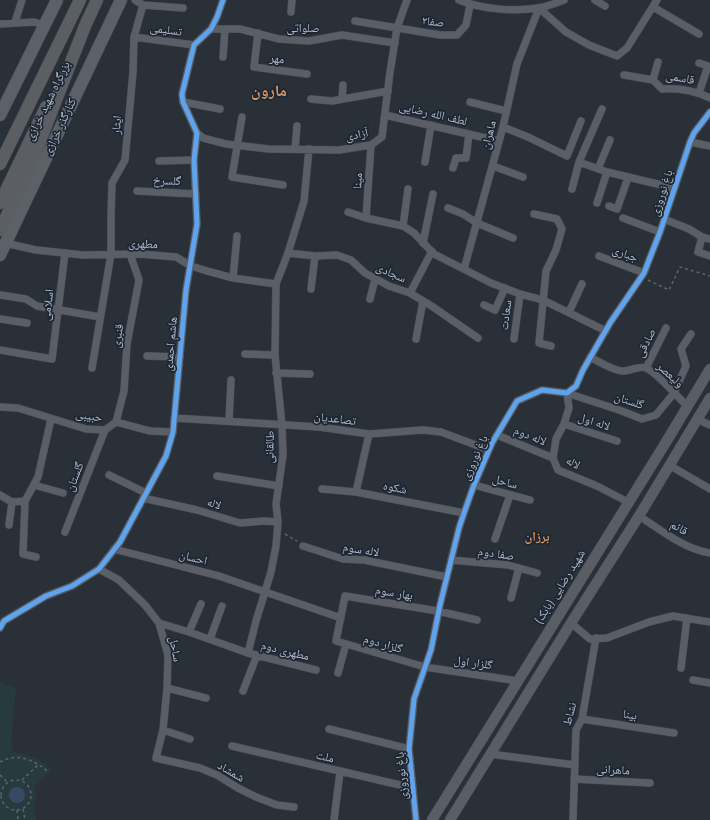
<!DOCTYPE html>
<html>
<head>
<meta charset="utf-8">
<style>
	body { margin:0 }
	canvas { display:block; background:#2a3038 }
</style>
</head>
<body>
<canvas width="710" height="820"></canvas>
<script>
const ctx = document.querySelector('canvas').getContext('2d');
ctx.lineJoin = 'round';
function fill(path, color) { ctx.fillStyle = color; ctx.fill(path, 'evenodd'); }
function strokePath(path, color, width, dash) { ctx.strokeStyle = color; ctx.lineWidth = width; ctx.lineCap = dash ? 'butt' : 'round'; ctx.setLineDash(dash || []); ctx.stroke(path); }
function label(font, color, halo, rows, align = 'center') {
  ctx.font = font + ' Montserrat,"Noto Naskh Arabic",sans-serif'; ctx.lineWidth = 3.5; ctx.setLineDash([]); ctx.textBaseline = 'middle'; ctx.strokeStyle = halo; ctx.fillStyle = color; for (const [text, x, y, turn = 0] of rows) {
    ctx.save(); ctx.translate(x, y); ctx.rotate((+turn || 0) * Math.PI / 180); ctx.textAlign = isNaN(turn) ? turn : align; if (halo) ctx.strokeText(text, 0, 0); ctx.fillText(text, 0, 0); ctx.restore();
  }
}
const green = new Path2D(`
	M0 682 16 688 11 743 13 751C18 754 23 754 29 756 38 758 44 763 52 769L34 787 37 795 34 805 36 820H0Z`);
const water = new Path2D(`
	M9 795a8 8 0 1 1 16 0a8 8 0 1 1-16 0Z`);
const path = new Path2D(`
	M648 280 669 290 680 267 710 276
	M285 534 297 541
	M0 762C17 752 35 760 48 772
	M0 775 7 782
	M1 795a15 15 0 1 1 30 0a15 15 0 1 1-30 0Z
	M22 780 39 764
	M23 809 25 820
	M17 810 18 820`);
const minor = new Path2D(`
	M459 0C481 9 514 12 538 8 547 7 556 3 564 0
	M595 0 605 6
	M143 5 183 8
	M653 7 699 34
	M291 12 292 0
	M355 21 440 35H457L466 25 470 5
	M15 22 22 0
	M0 24 34 22 44 25
	M211 29H240L279 39 309 41 342 35 395 43
	M258 33 254 67 307 74
	M134 37 194 45
	M223 57 225 29
	M624 75 653 80 662 89C680 88 694 90 710 98
	M653 80 658 62
	M699 93 708 66 699 63
	M311 99 332 101 388 91
	M342 99 343 85
	M183 102 220 109
	M470 102 506 111
	M385 115 499 141
	M242 117 232 177 283 185
	M503 127 528 137 567 156 581 121
	M197 133 203 138 226 144 269 149 339 150 371 145 382 137 390 72 397 28 407 0
	M690 142 710 146
	M295 149 297 126
	M159 161 194 160
	M425 162 431 125
	M579 162 607 172 674 188
	M493 166 523 177
	M453 168 456 158H466L469 134
	M598 169 610 140
	M572 189 579 162 602 109
	M137 191 196 194
	M597 203 607 172
	M609 206 617 209 628 178
	M448 208 463 214 477 223 513 238
	M348 212 366 218 403 226 414 233 434 254 491 283 520 294 543 300 606 331
	M534 214 557 219 562 229 556 250 546 271 539 343 551 346
	M366 218 371 145
	M623 218 660 232
	M664 219 689 229 702 237 710 239
	M403 226 408 189
	M702 237 698 252 710 256
	M5 243 36 250 83 255 140 254 176 257 191 266 207 271 233 278 276 284
	M423 243 433 194
	M288 253 315 256 337 255 351 260 365 273 389 286 410 293 433 307 478 338
	M599 256 644 273
	M464 269 503 127 517 64 539 8 566 32 589 45 617 56 627 48 657 0
	M233 278 237 236
	M311 289 315 256
	M410 293 432 251
	M0 295 26 299 37 306 100 317
	M370 299 375 279
	M484 305 495 310 505 288
	M569 312 582 284
	M0 319 27 323
	M416 339 423 301
	M514 339 520 294
	M0 350 52 359 65 253
	M245 354 275 355
	M147 356 180 357
	M590 357C600 362 611 370 622 371 630 372 638 365 646 368 655 371 679 398 687 406
	M92 368 111 254V215L112 183 125 160 133 72 134 37 143 5 135 0
	M646 368 666 328
	M276 373 310 374
	M0 407 18 408 86 429 105 430 116 422 150 431 173 432
	M174 418 319 427 369 434 423 430 441 432 489 450
	M697 419 710 425
	M229 421 231 380
	M116 422 124 391 127 344 139 280 130 254
	M564 424 617 441
	M497 435 553 458
	M669 465 710 489
	M109 475 146 493
	M217 476 279 486
	M34 485 63 493
	M474 485 530 500
	M322 489 356 492 464 513
	M356 492 369 434
	M0 495 12 502 25 501 38 477 51 419
	M143 498 197 510 240 523 264 521 278 522
	M25 501 23 554 36 557
	M628 502 597 486 558 470 553 458 556 439 564 424 569 408 567 393 619 410 642 419 656 415 674 393 686 366 681 349 691 334
	M639 516C661 530 684 549 710 553
	M9 525 12 502
	M65 532 105 430
	M495 539 510 495
	M303 546 343 559 364 560 447 577
	M114 549 219 576 341 618
	M451 560 508 565 537 573
	M99 569 119 580 145 605 159 623 168 655 167 688 163 730 156 758 200 768 217 775 238 788 256 797 277 805 294 807
	M511 598 519 568
	M477 620 438 611 345 596 336 641 425 667 518 681
	M159 623 189 632 248 653 316 670
	M571 623 590 639 607 638 649 622 673 616 710 622
	M0 628 4 621 46 596 72 586 99 569 120 542 166 456 173 432 186 290 197 224 194 160 197 133 183 102 182 94 194 45 211 29 217 17 223 0
	M189 632 201 604
	M210 639 222 606
	M248 653 256 621 271 572 276 546 278 522 276 504 283 455 282 425 275 355 276 284 288 253 304 201 309 149
	M681 668 687 618
	M338 673 346 644
	M693 680 710 683
	M167 688 206 698
	M243 691 257 655
	M582 719 674 733
	M329 729 409 749
	M163 730 190 739
	M232 746 413 788
	M490 754 575 765
	M574 779 650 783
	M334 820 340 772
	M416 820 409 749 414 699 431 650 440 605 459 528 464 513 474 485 492 443 517 401 542 390 567 393 576 386 583 370 610 323 644 273 660 232 690 142 694 133 710 112
	M573 820 576 730 582 719 596 638`);
const secondary = new Path2D(`
	M432 820 663 447 710 369
	M450 820 571 623 639 516 710 398`);
const primary = new Path2D(`
	M0 115 57 0
	M0 255 121 0`);
const trunk = new Path2D(`
	M84 28 97 0
	M0 164 80 0
	M0 203 46 107
	M0 230 31 164 87 21`);
const cycleway = new Path2D(`
	M0 628 4 621 46 596 72 586 99 569 120 542 166 456 173 432 186 290 197 224 194 160 197 133 183 102 182 94 194 45 211 29 217 17 223 0
	M416 820 409 749 414 699 431 650 440 605 459 528 464 513 474 485 492 443 517 401 542 390 567 393 576 386 583 370 610 323 644 273 660 232 690 142 694 133 710 112`);
const streetNames = [
	["صفا۲",433,22,6],
	["صلواتی",303,28],
	["تسلیمی",166,30,8],
	["مهر",277,59,7],
	["قاسمی",680,78,10],
	["بزرگراه شهید خرازی",48,101,-64],
	["لطف الله رضایی",433,114,13],
	["ایثار",117,125,-85],
	["کنارگذر خرازی",60,127,-65],
	["آزادی",357,135,-12],
	["ماهران",489,135,-76],
	["گلسرخ",167,181,2],
	["مینا",358,181,-86],
	["باغ نوروزی",662,193,-72],
	["مطهری",143,244,3],
	["جباری",625,254,20],
	["سجادی",391,273,24],
	["اسلامی",48,305,-83],
	["سعادت",506,315,-83],
	["قنبری",118,336,-81],
	["صادقی",646,343,-63],
	["هاشم احمدی",171,344,-85],
	["ولیعصر",670,375,42],
	["گلستان",629,401,18],
	["حبیبی",89,416,9],
	["تصاعدیان",335,419,7],
	["لاله اول",594,422,18],
	["لاله دوم",530,436,22],
	["طالقانی",270,447,-89],
	["باغ نوروزی",475,458,-66],
	["لاله",573,463,28],
	["گلستان",75,477,-69],
	["ساحل",505,482,15],
	["شکوه",395,488,11],
	["لاله",214,504,19],
	["قائم",679,528,30],
	["لاله سوم",361,550,9],
	["صفا دوم",496,554,8],
	["احسان",193,558,14],
	["شهید رضایی (بابک)",560,587,-58],
	["بهار سوم",394,593,9],
	["گلزار دوم",383,644,16],
	["ساحل",175,649,80],
	["مطهری دوم",285,651,14],
	["گلزار اول",473,663,8],
	["نشاط",570,714,-75],
	["بینا",630,715,9],
	["ملت",325,757,14],
	["ماهرانی",613,770,3],
	["شمشاد",231,772,30],
	["باغ نوروزی",402,776,-95]
];
const neighbourhoodNames = [
	["برزان",537,537]
];
const districtNames = [
	["مارون",269,91]
];
fill(green, '#273a3e');
fill(water, '#384963');
strokePath(minor, '#484c53', 8);
strokePath(secondary, '#484c53', 11);
strokePath(primary, '#484c55', 13);
strokePath(trunk, '#474c53', 13);
strokePath(path, '#5d636a', 1.5, [3, 3]);
strokePath(minor, '#5a5e66', 7);
strokePath(secondary, '#595d64', 10);
strokePath(primary, '#5c6168', 12);
strokePath(trunk, '#5b5f64', 12);
strokePath(cycleway, '#60a3ed', 5);
label('12px', '#b4bcc9', '#1d2633', streetNames);
label('bold 13px', '#d59563', '#1d2633', neighbourhoodNames);
label('bold 16px', '#d59563', '#1d2633', districtNames);
</script>
</body>
</html>
